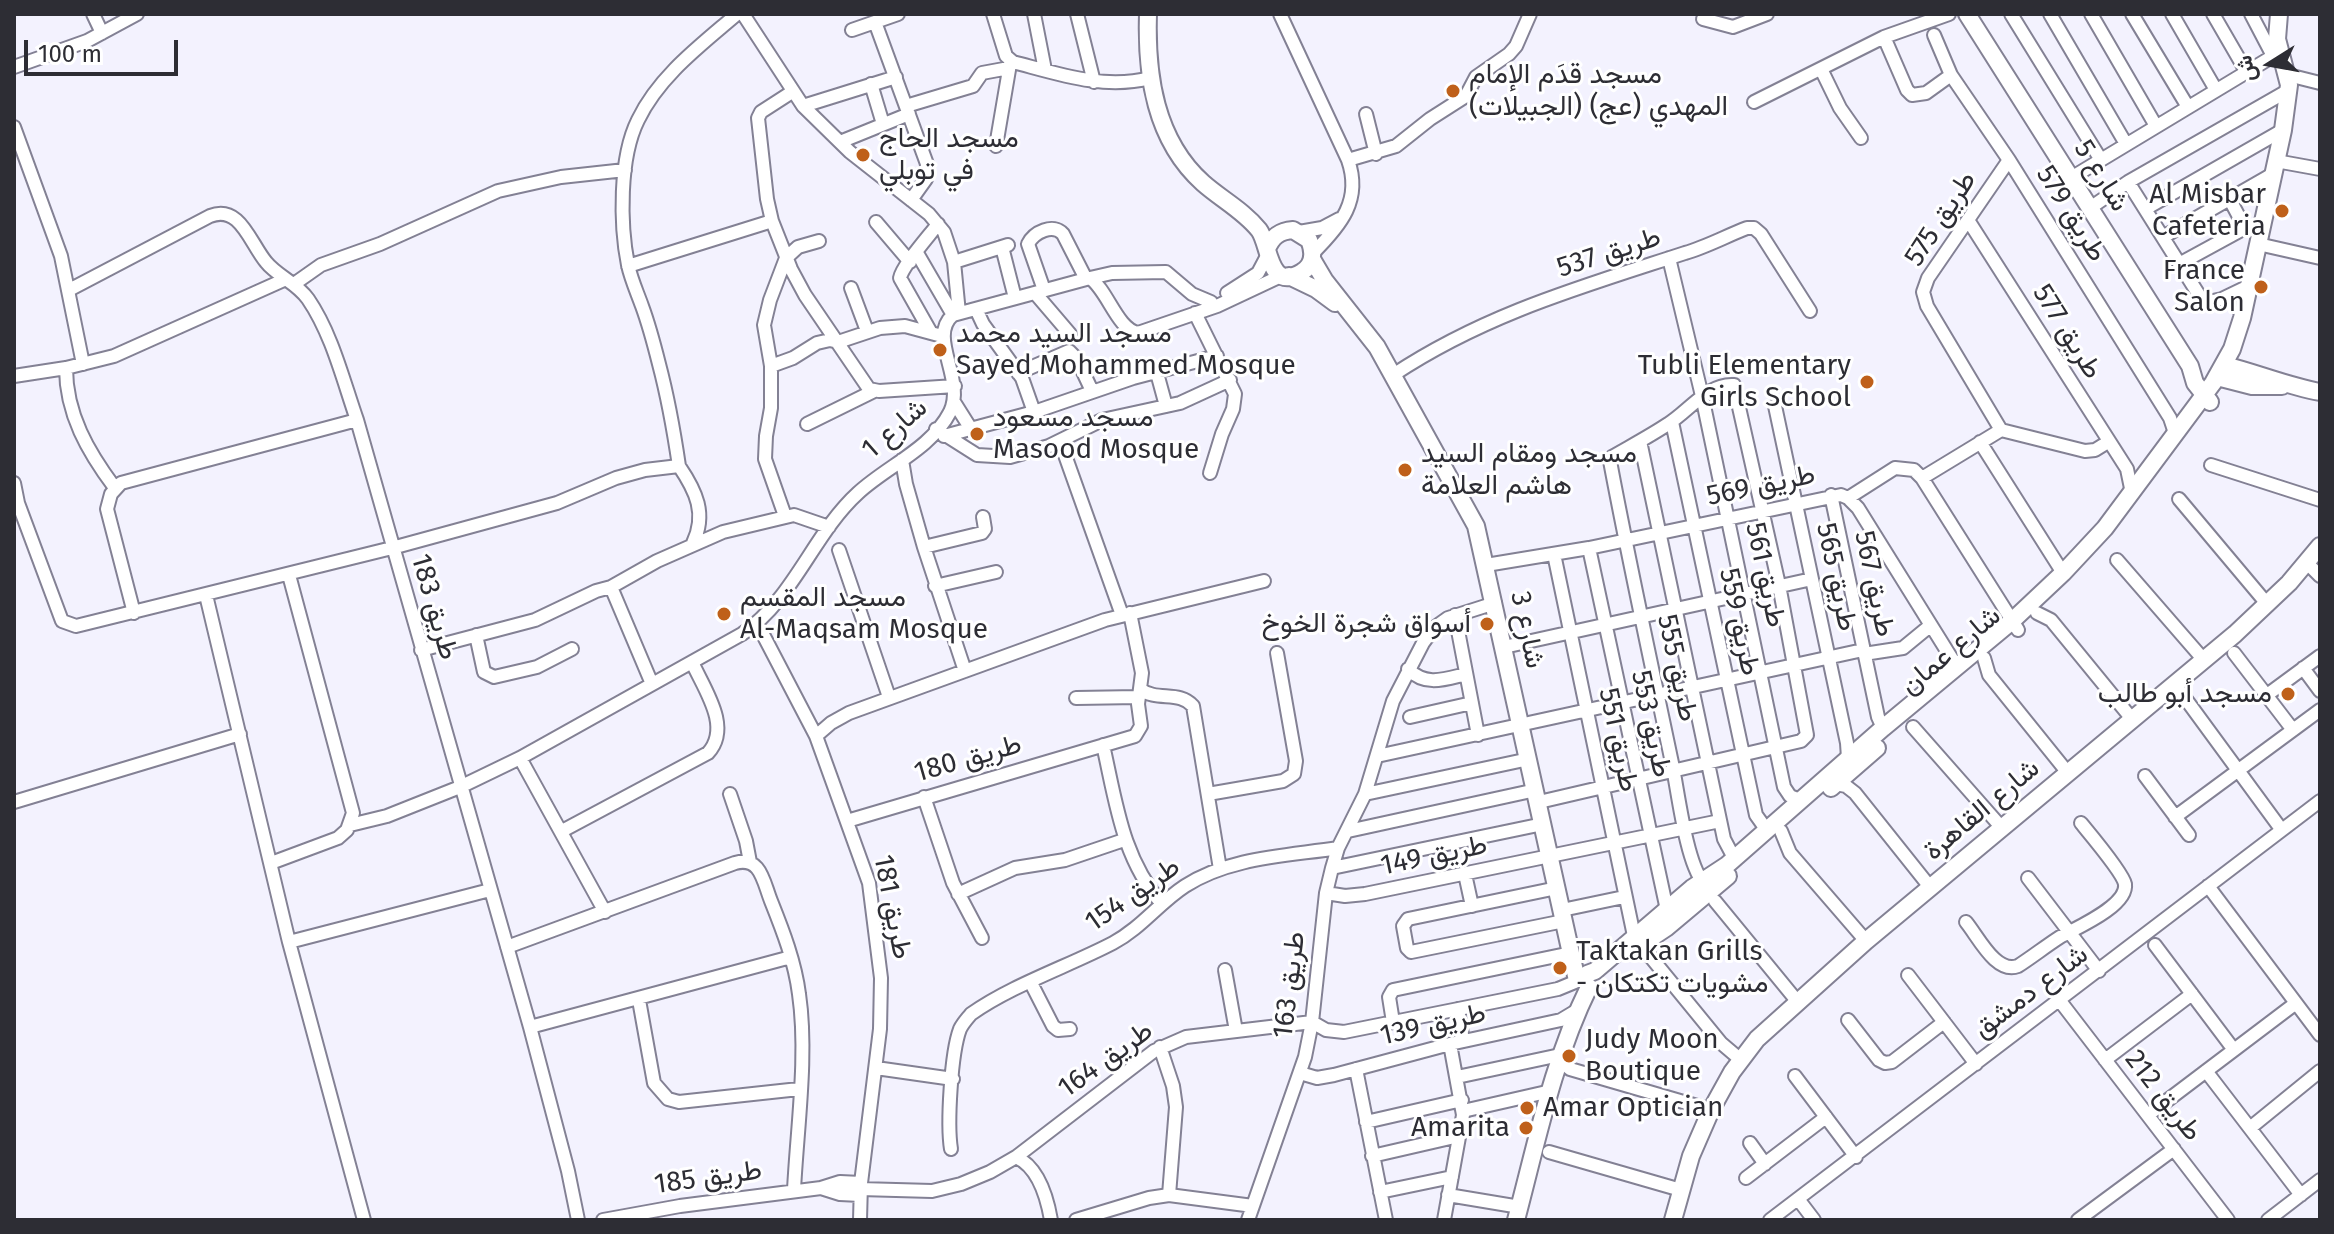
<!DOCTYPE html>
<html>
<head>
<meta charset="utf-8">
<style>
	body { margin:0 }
	#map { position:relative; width:2334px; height:1234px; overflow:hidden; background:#f3f2fe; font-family:"Fira Sans",Vazirmatn,sans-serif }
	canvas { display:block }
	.frame { position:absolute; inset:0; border:16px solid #2d2d34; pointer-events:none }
	.north { position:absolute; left:2230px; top:24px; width:80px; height:80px; -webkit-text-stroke:6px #fff; paint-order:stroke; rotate:259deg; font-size:22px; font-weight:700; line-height:32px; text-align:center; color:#2d2d34 }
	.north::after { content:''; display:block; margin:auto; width:28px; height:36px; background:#2d2d34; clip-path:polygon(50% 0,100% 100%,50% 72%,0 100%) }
	.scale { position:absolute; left:24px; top:40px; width:154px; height:36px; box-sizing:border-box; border:4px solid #2d2d34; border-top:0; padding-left:10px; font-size:24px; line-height:28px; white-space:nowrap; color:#2d2d34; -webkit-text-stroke:6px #fff; paint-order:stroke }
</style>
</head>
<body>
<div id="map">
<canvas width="2334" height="1234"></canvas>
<div class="frame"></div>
<div class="north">ش</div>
<div class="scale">100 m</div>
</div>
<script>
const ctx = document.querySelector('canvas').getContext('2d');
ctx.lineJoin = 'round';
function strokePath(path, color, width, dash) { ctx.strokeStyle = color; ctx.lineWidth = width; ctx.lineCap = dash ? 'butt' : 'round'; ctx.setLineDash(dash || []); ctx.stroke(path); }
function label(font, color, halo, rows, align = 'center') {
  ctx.font = font + ' "Fira Sans",Vazirmatn,sans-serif'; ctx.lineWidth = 6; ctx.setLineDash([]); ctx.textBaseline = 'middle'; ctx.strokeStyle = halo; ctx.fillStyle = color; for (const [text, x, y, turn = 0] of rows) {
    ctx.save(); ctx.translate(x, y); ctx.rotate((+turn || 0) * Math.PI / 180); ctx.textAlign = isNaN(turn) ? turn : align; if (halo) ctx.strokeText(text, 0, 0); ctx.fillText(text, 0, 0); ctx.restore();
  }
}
const street = new Path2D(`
	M93 14 102 33
	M743 14 803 106 850 152 929 214 944 232 954 262 959 313
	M993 14 1006 56 1013 62C1059 74 1104 90 1150 78
	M1034 14 1045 70
	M1077 14 1094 82
	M1280 14 1348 160C1362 200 1341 225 1313 253
	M2011 14 2101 160
	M2050 14 2126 144
	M2091 14 2156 126
	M2132 14 2188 107
	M2172 14 2216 90
	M2213 14 2246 71
	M2251 14 2273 56
	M1703 19 1733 27 1767 14
	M875 22 927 164 926 179 911 200
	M852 30 898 14
	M1934 35 1951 75 2009 160 2170 418 2175 433
	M1884 37 1907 90 1912 95 1926 93 1951 75
	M14 67 87 41 137 14
	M1821 69 1840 108 1861 138
	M2288 75 2320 83
	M871 84 883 124
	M792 92 761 112 758 118 767 199 772 221 791 269 805 295 869 389 879 391 955 386
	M1754 102 1884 37 1949 14
	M803 106 896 77
	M906 106 973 86 982 73 1009 68
	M1366 114 1376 154
	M14 127 61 256 83 364
	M840 142 909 114
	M996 146 1010 64
	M1348 160 1396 146 1430 119 1466 96 1476 77 1509 54 1516 46 1530 14
	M2276 161 2320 169
	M2071 178 2280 52
	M2128 182 2204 303 2222 299 2249 286
	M2229 198 2245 228
	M2090 208 2128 182 2289 90
	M2145 209 2283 130
	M1968 220 2127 469 2132 493
	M876 222 910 262
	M1299 232 1322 228 1339 219
	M2163 237 2273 174
	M2258 244 2320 258
	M1002 247 1015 298
	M917 253 953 315
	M1669 258 1702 396 1784 787 1790 796 1800 800
	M954 262 1008 245
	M2179 264 2245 228 2261 231
	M628 266 772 221
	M1090 278 1112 273 1166 272 1192 294 1211 302
	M294 284 321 265 380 244 498 191 561 177 625 170
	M851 288 867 331
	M69 290 210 216C240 204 250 243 266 262 277 276 297 283 308 299 332 334 343 380 357 420L530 1027 568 1171 578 1220
	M1044 290 1028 244C1034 232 1053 223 1063 234L1086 279
	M1035 293 1070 334
	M1227 293 1258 273 1267 256
	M976 309 983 324 1022 378 1034 412
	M1195 313 1235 394 1233 409 1222 434 1210 473
	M930 331 900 278C902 266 929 236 938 224
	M771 366 793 358 817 343 830 340 838 342 880 328 905 326 942 336
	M66 368C66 414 88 452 115 488
	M1018 373 1069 351 1077 359 1092 391
	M1157 373 1166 406
	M1393 375C1485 314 1581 287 1685 253 1706 247 1726 236 1747 228H1754L1761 234 1810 311
	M14 376 66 368 114 356 286 279
	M954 402 971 429
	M1775 406 1847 743 1848 758
	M1672 422 1756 815 1766 829
	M807 424 874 391
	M936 429 977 455 1010 457 1049 446 1102 420 1180 403 1230 380
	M2001 430 1927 306 1923 292 1928 278 2009 160
	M944 436 1034 412 1133 378 1217 356
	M1060 441 1122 615
	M1640 441 1724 839 1734 858
	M1980 442 2063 573
	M902 460 906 484 924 547 965 671
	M2211 465 2320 500
	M679 466C674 432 668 398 659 364 654 344 649 325 642 306 637 292 631 279 628 265 620 225 619 158 638 120 659 76 701 45 737 14
	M1922 478 2001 430 2085 451 2095 450 2108 442
	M14 483 18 503 62 621 76 626 392 548 557 503 616 478 645 470 679 466C696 491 707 514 693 543
	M1831 495 1878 717 1883 728
	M1848 498 1895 468 1914 470 1922 478 2018 630
	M2179 499 2268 605
	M785 516 765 459 766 436 771 408V366L764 325 770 300 786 258 798 247 819 241
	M924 547 982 533 985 529 983 517
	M1589 548 1667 910
	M839 550 889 697
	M1554 554 1634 936
	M2117 560 2203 659
	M2307 563 2320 576
	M1486 565 1589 548 1841 495 1848 498 1858 508 1957 667
	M935 586 996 572
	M611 587 652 684
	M206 595 289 942 364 1220
	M134 613 107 509 111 494 121 483 357 420
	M2037 613 2051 620 2132 719
	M1455 615 1478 735
	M757 623 816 736 869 883 881 978 880 1029 861 1183 860 1220
	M476 635 484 672 494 677 537 667 572 649
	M1504 647 1812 579
	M421 650 535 620 596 591 611 587 657 561 723 532 794 515 829 527
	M2234 653 2293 730
	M1864 654 1903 648 1931 625
	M1984 658 1989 675 2068 773
	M2303 668 2320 691
	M1408 669C1426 687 1445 679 1466 674
	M2174 683 2281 829
	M1140 689C1157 702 1179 690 1193 706L1220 869
	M2267 695 2320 656
	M1076 698 1138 697
	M1410 717 1472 703
	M1913 727 2002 828
	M816 736 831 723 849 713 1105 620 1264 581
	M1103 745C1116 802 1122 858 1162 904
	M1377 756 1863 650
	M520 758 605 912
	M2145 776 2189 835
	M1836 784 1846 786 1855 793 1930 887
	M730 794 746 841 750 862
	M1208 794 1283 781 1294 774 1296 761 1277 653
	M1365 794 1529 759
	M924 797 953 883 982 938
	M14 802 240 734
	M1539 802 1801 741 1807 735 1779 585 1734 385C1708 383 1689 411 1668 424 1650 436 1631 446 1612 457L1610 461C1629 562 1651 663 1672 763 1678 791 1686 862 1703 882
	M2175 817 2320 710
	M847 821 1135 736 1141 726 1138 704 1142 673 1130 613
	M350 825 387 816 460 787 520 758 742 634C794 599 813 534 858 493 887 466 931 449 950 412 966 379 927 337 953 315L1090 278C1108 291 1117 329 1138 333L1217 306 1283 275
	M562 831 708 753C732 727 704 689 692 662
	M1348 831 1536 790
	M1781 831 1790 853 1866 941
	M271 863 338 838 347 830 353 813 289 575
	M1332 868 1543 824
	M1465 874 1472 906
	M2028 878 2099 971
	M2208 886 2320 1035
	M1557 888 1408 919 1403 926 1407 948 1411 952 1564 921
	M1326 893 1345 896 1365 894 1720 821
	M958 894 1015 868 1065 860 1124 840
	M1715 901 1797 1001
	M1562 910 1624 897
	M1966 922C1979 938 1996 974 2018 966 2032 957 2046 946 2060 937 2076 928 2128 906 2125 884 2123 873 2090 834 2081 823
	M289 942 490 890
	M1640 944 1721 1043 1741 1060
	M2155 945 2234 1050
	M507 947 735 863C761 856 763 881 771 901 783 931 795 962 799 994 808 1055 797 1129 794 1190
	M1225 970 1236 1031
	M1908 975 1976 1064
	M1031 983 1053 1026 1058 1030 1070 1029
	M639 1000 654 1083 668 1099 679 1102 799 1089
	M2060 1001 2228 1220
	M1458 1009 1463 1041
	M1848 1020 1879 1060 1885 1063 1892 1062 1944 1022
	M1393 1022 1389 997 1393 990 1571 953
	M530 1027 791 957
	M1160 1047 1173 1086 1176 1107 1169 1195
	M2105 1060 2192 994
	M876 1068 953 1079
	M1356 1069 1386 1220
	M2206 1071 2301 1195
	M1300 1073 1317 1078 1334 1075 1450 1044 1561 1020 1576 1011
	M1795 1076 1856 1157
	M1457 1077 1560 1055 1564 1064 1570 1069 1711 1110
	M1463 1111 1551 1091
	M2148 1115 2296 1003
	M1366 1122 1462 1100
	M2250 1128 2320 1071
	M1750 1143 1765 1164
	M951 1149C947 1124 951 1053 960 1029 963 1023 967 1019 971 1014 1012 985 1069 966 1113 943 1141 928 1159 903 1185 886 1230 857 1287 856 1338 848
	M1549 1152 1681 1190
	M1372 1156 1459 1136
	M1016 1157C1038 1167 1047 1197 1051 1220
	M1746 1178 1826 1117
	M821 1188 840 1194 860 1195
	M860 1189 932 1191 961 1184 990 1172 1016 1157 1154 1051 1186 1037 1312 1022 1326 1030 1344 1032 1558 989 1575 982
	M1380 1192 1452 1177
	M1448 1195 1520 1207
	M1798 1199 1814 1220
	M603 1220 680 1206 821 1188 840 1182 861 1183
	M1076 1220 1149 1198 1169 1195 1253 1206
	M1248 1220 1305 1057 1312 1022 1326 893 1332 868 1338 848 1365 794 1393 701 1423 643 1434 628 1448 618 1495 603
	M1444 1220 1463 1115 1450 1044
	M1770 1220 2320 801
	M2078 1220 2174 1149
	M2268 1220 2320 1180`);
const secondary = new Path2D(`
	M1148 14C1146 75 1155 140 1203 183 1221 199 1244 211 1259 230 1270 244 1268 293 1302 272 1314 265 1314 252 1309 240L1293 230C1279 231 1272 237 1267 249
	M1967 14 2190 366 2195 383 2210 402
	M1312 259 1325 281 1377 347 1476 526 1576 976
	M1289 276 1316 289 1335 303
	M2224 365C2257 373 2287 386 2320 392
	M2217 377 2252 386H2282
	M1831 788 1877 748
	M1633 950 1666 928 1728 876
	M1587 974 1595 971 1692 888 1727 865 1883 728 2012 621 2063 573 2105 528 2213 383 2232 349 2242 318 2283 130 2289 85 2277 39 2279 14
	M1516 1220C1537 1141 1553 1060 1589 987
	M1673 1220 1691 1156 1711 1110 1732 1072 1757 1039 1866 941 2235 634 2289 583 2320 546`);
const markers = [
	[1453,91,8,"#bf601a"],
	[863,155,8,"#bf601a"],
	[2282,211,8,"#bf601a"],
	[2261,287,8,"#bf601a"],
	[940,350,8,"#bf601a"],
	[1867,382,8,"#bf601a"],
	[977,434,8,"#bf601a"],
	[1405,470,8,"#bf601a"],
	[724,614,8,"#bf601a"],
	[1487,624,8,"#bf601a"],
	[2288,694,8,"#bf601a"],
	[1560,968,8,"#bf601a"],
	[1569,1056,8,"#bf601a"],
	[1527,1108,8,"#bf601a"],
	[1526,1128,8,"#bf601a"]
];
const poiNames = [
	["مسجد قدَم الإمام",1469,75],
	["المهدي (عج) (الجبيلات)",1469,107],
	["مسجد الحاج",879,139],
	["في توبلي",879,171],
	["Al Misbar",2266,195,"right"],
	["Cafeteria",2266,227,"right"],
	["France",2245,271,"right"],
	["Salon",2245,303,"right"],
	["مسجد السيد محمد",956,334],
	["Sayed Mohammed Mosque",956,366],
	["Tubli Elementary",1851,366,"right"],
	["Girls School",1851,398,"right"],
	["مسجد مسعود",993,418],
	["Masood Mosque",993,450],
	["مسجد ومقام السيد",1421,454],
	["هاشم العلامة",1421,486],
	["مسجد المقسم",740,598],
	["Al-Maqsam Mosque",740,630],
	["أسواق شجرة الخوخ",1471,624,"right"],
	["مسجد أبو طالب",2272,694,"right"],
	["Taktakan Grills",1576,952],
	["- مشويات تكتكان",1576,984],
	["Judy Moon",1585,1040],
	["Boutique",1585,1072],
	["Amar Optician",1543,1108],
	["Amarita",1510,1128,"right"]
];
const streetNames = [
	["شارع 5",2101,176,58],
	["طريق 579",2071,214,58],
	["طريق 575",1941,219,-57],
	["طريق 537",1609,253,-18],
	["طريق 577",2067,332,58],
	["شارع 1",895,429,-41],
	["طريق 569",1761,486,-12],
	["طريق 561",1765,575,78],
	["طريق 565",1836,577,78],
	["طريق 567",1874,584,78],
	["طريق 183",434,607,74],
	["طريق 559",1739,622,78],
	["شارع 3",1527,630,78],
	["شارع عمان",1951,651,-40],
	["طريق 555",1677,668,78],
	["طريق 553",1651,724,78],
	["طريق 551",1618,740,78],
	["طريق 180",968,759,-16],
	["شارع القاهرة",1982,810,-40],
	["طريق 149",1434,856,-12],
	["طريق 154",1133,895,-35],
	["طريق 181",892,907,79],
	["طريق 163",1290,985,-83],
	["شارع دمشق",2031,992,-37],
	["طريق 139",1433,1025,-13],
	["طريق 164",1106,1060,-36],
	["طريق 212",2163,1096,52],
	["طريق 185",708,1178,-8]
];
strokePath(street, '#838194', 16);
strokePath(secondary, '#838194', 20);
strokePath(street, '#fff', 12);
strokePath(secondary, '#fff', 16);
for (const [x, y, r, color] of markers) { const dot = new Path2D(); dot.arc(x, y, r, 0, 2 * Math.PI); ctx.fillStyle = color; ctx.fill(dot); strokePath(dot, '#fff', 3); }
label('28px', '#2d2d34', '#fff', poiNames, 'left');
label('28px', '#2d2d34', '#fff', streetNames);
</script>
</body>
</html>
